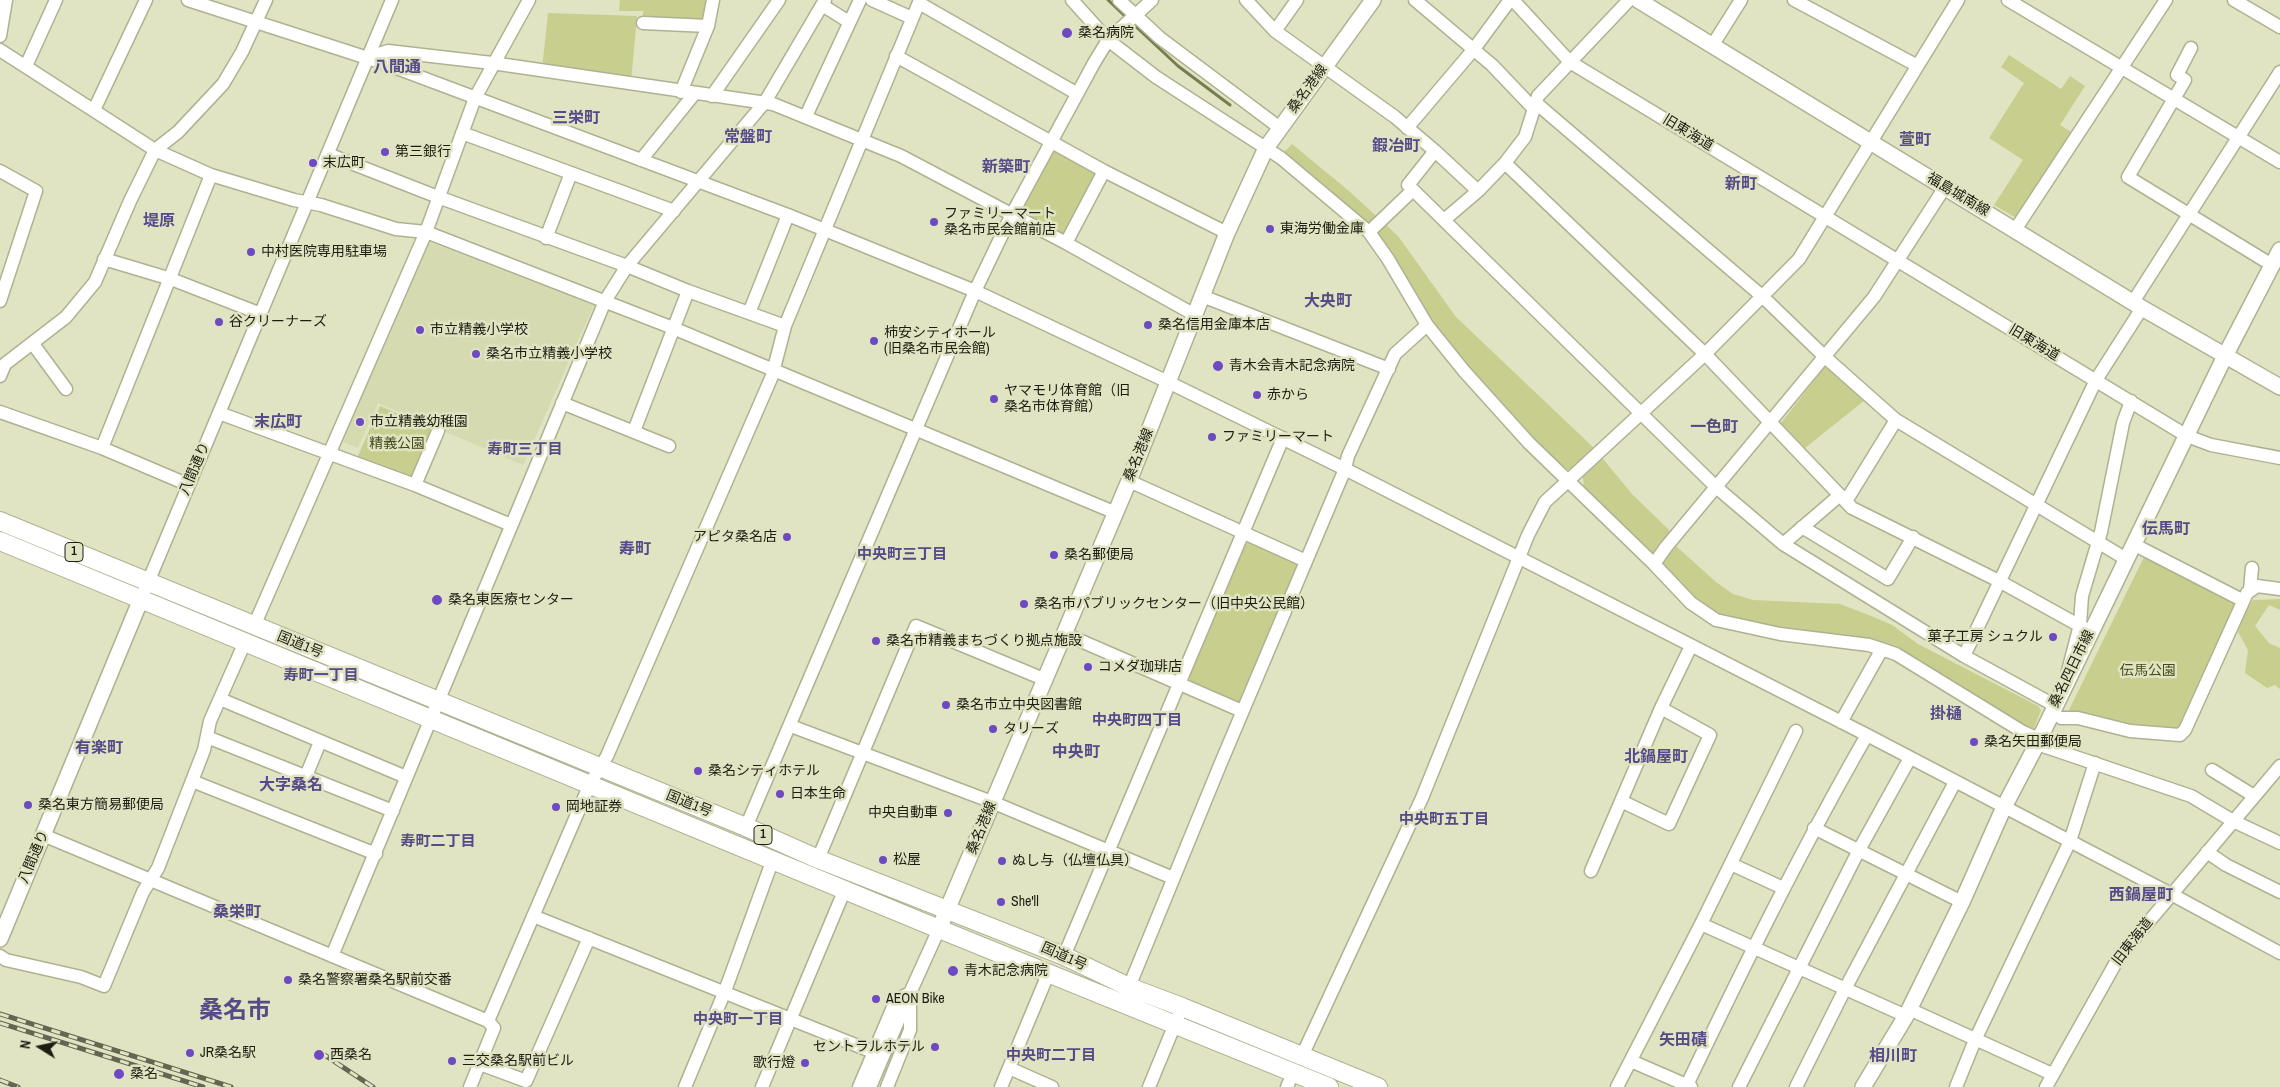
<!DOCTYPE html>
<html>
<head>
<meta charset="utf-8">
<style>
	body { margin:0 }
	#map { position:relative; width:2280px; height:1087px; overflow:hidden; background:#e0e4c2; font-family:"Archivo Narrow",sans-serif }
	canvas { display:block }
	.north { position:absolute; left:15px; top:1022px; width:50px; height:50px; -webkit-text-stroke:4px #e0e4c2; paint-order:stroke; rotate:280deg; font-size:14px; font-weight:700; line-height:20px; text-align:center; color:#1d1e12 }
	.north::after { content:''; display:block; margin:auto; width:18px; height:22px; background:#1d1e12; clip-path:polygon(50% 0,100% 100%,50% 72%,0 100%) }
</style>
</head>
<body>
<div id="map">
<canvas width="2280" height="1087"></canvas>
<div class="north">N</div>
</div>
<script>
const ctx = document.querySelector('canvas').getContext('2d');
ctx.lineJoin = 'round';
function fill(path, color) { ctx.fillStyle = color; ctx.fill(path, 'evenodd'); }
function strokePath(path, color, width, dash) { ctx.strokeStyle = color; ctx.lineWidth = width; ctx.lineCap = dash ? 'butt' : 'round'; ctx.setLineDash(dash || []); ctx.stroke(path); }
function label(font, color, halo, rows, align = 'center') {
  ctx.font = font + ' "Archivo Narrow","Noto Sans JP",sans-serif'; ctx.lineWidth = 5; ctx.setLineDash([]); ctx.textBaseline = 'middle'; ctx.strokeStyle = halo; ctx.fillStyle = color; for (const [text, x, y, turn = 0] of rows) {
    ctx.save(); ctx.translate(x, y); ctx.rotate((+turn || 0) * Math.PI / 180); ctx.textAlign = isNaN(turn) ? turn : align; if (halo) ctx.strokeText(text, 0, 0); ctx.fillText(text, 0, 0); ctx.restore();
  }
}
const built = new Path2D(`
	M429 242 594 305 523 465 378 403 358 448 340 441Z`);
const green = new Path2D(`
	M620 0H706L702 22 643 18V11H619Z
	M548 13 637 16 631 82 542 69Z
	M2009 55 2061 89 2070 76 2085 86 2060 125 2071 132 2016 218 1994 205 2023 160 1989 138 2024 83 2001 67Z
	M1292 144 1349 191 1398 236 1456 317 1594 448 1632 494 1669 530 1677 547 1716 582 1733 594 1753 600 1840 604 1869 615 1892 625 1918 644 2038 706 2041 710 2033 731 1954 686 1894 647 1864 639 1781 628 1719 616 1704 607 1584 488 1583 478 1573 470 1562 468 1461 361 1428 316 1377 234 1283 153Z
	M1052 148 1098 174 1064 237 1018 212Z
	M1824 368H1828L1865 400 1805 448 1781 423Z
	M380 406 436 430 414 480 357 458Z
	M1251 542 1297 561 1298 567 1241 701 1237 703 1191 683 1189 678 1245 544Z
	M2145 555 2236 604 2179 730 2143 728 2068 712Z
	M2280 599V610L2269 605 2255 626 2269 643 2280 648V689L2275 685 2267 688 2245 673 2248 650 2238 632 2244 614 2253 600Z`);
const stream = new Path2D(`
	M1108 0 1127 18
	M1132 23 1178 66 1230 105`);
const minor = new Path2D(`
	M188 0 383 63 788 215 975 291 1168 382 1345 469 1867 735 2171 894 2280 953
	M872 0 912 18
	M1072 0 1108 40 1156 77 1281 158 1369 232 1388 259 1427 325 1464 371 1529 443 1654 564 1691 603 1716 620 1780 634 1869 645 1896 654 2023 732 2039 739
	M1119 0 1160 38 1280 128
	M1246 0 1275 31 1395 117 1435 151 1408 185 1716 487 1783 544 1964 656 2054 705
	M1415 0 1492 65 1534 109
	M1513 0 1570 62 2187 436 2211 445 2280 458
	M1794 0 1916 65
	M2008 0 2280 162
	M2234 0 2280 27
	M919 3 1076 93
	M822 5 849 22
	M643 23 708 26
	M1275 31 1297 0
	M0 36 6 0
	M1712 46 1741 0
	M2191 48 2177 75 2185 80 2128 177 2272 265
	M0 50 155 150 211 175 294 200 321 205 396 229 426 232 673 328 1116 513
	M896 56 1104 171 1227 233
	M367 58 388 51 492 63 773 104 901 156 1066 243 1195 315
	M26 66 56 0
	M681 92 708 26 713 0
	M712 96 779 0
	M1536 103 1763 297 1825 357 1896 420 2126 559
	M94 110 146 0
	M806 116 860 0
	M1407 128 1474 49 1510 0
	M462 133 674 211
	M1435 151 1478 191
	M328 154 438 197 627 266 688 291 785 326
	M641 160 695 93
	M1505 163 1705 354 1852 508 1999 581 2091 632
	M0 171 36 191 0 301
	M1444 220 1478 191 1505 163 1525 137 1538 96 1629 0
	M2015 230 2166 0
	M1369 232 1413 190
	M546 238 571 173
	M1066 243 1104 171
	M104 259 171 279 261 314
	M1202 296 1389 369
	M2133 302 2280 72
	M749 313 788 215
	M33 344 66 389
	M0 376 5 364 66 317 95 282 130 201 155 150 178 132 223 84 242 52 266 0
	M562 403 669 446
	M0 412 102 448 189 485
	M219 413 415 485 511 525
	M634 431 688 291
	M102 448 211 175
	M1129 481 1306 561
	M415 485 438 431
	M1846 501 1896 420
	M1802 527 1888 579 1913 537
	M1783 544 1840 495
	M2133 544 2242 600
	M1654 564 1666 547 1874 297 1945 187
	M2250 590 2252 568
	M141 599 392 0
	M254 626 426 232 475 98 529 0
	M1065 634 1242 711
	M1964 656 2096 380 2142 308
	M2068 671 2080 625 2082 596 2101 532 2123 423 2131 401
	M220 699 406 777
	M2061 718H2078L2130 731 2180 735 2185 730 2247 593 2257 586 2280 589
	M1841 722 1882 649
	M791 726 992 802 1173 878
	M207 737 393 811
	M2037 744 2191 796 2233 821 2280 843
	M2212 770 2254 796
	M306 776 320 742
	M192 781 376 854
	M1621 801 1669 824 1710 735 1661 708 1691 646
	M746 827 975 291 1011 216 1094 63 1108 40 1152 0
	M1814 828 1962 902
	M43 835 488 1021 494 1028 470 1087
	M2207 852 2226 865 2280 892
	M818 859 916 626 1046 680
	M1731 864 1783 888
	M1591 871 1661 708
	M533 916 873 1052
	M1701 924 1906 1016
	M0 956 6 960 81 977 104 986 143 892 158 868 204 750 210 721 245 642
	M332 956 605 301 627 266 765 102 825 0
	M1064 956 1283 438
	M1129 987 1220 765 1345 469 1348 456 1395 354 1427 325
	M1909 1009 2052 1074
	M488 1021 590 784 607 756 772 376 785 326 920 0
	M1302 1056 1422 798 1528 535 1545 502 1705 354 1799 259 1958 0
	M1631 1061 1691 1087
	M480 1064 526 1081 589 938
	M1009 1068 1052 1087
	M685 1087 725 991 773 859
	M762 1087 845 889
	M859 1087 896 1000 910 993V1030L887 1087
	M870 1087 910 993 939 929
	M1001 1087 1049 972
	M1149 1087 1182 1007
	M1287 1087 1293 1073
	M1617 1087 1701 924 1796 731
	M1686 1087C1743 968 1801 850 1867 735
	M1739 1087 1859 850 1910 758
	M1796 1087 1845 989 1955 782
	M1956 1087 1975 1040 2070 841 2095 763
	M2046 1087 2119 957 2280 766`);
const major = new Path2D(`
	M1638 0 2142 308 2280 387
	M939 929 1129 481 1227 233 1266 148 1373 0
	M0 939 141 599
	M1863 1087 1906 1016 1962 902 2004 807 2037 744 2225 356 2280 250`);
const highway = new Path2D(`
	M0 521 746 827 818 859 1064 956 1129 987 1182 1007 1378 1087
	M0 541 939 929 1329 1087`);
const rail = new Path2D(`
	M0 1014 231 1087
	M0 1023 203 1087
	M320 1052 373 1087
	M0 1080 18 1087`);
const markers = [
	[1067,33,6,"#6d49c2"],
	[385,152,5,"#6d49c2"],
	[313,163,5,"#6d49c2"],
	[934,222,5,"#6d49c2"],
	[1270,229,5,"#6d49c2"],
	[251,252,5,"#6d49c2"],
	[219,322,5,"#6d49c2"],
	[1148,325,5,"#6d49c2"],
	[420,330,5,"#6d49c2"],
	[874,341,5,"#6d49c2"],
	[476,354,5,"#6d49c2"],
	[1218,366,6,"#6d49c2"],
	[1257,395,5,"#6d49c2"],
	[994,399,5,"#6d49c2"],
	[360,422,5,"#6d49c2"],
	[1212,437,5,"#6d49c2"],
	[787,537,5,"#6d49c2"],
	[1054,555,5,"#6d49c2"],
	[437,600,6,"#6d49c2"],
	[1024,604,5,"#6d49c2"],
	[2053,637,5,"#6d49c2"],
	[876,641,5,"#6d49c2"],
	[1088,667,5,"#6d49c2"],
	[946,705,5,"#6d49c2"],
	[993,729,5,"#6d49c2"],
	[1974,742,5,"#6d49c2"],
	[698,771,5,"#6d49c2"],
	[780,794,5,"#6d49c2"],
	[28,805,5,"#6d49c2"],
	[556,807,5,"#6d49c2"],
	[948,813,5,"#6d49c2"],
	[883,860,5,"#6d49c2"],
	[1002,861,5,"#6d49c2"],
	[1001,902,5,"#6d49c2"],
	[953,971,6,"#6d49c2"],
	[288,980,5,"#6d49c2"],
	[876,999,5,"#6d49c2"],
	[935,1047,5,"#6d49c2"],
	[190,1053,5,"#6d49c2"],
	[319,1055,6,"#6d49c2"],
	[452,1061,5,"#6d49c2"],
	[805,1063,5,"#6d49c2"],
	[119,1074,6,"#6d49c2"]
];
const shields = [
	[74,552,18],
	[763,835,18]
];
const shieldNames = [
	["1",74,552],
	["1",763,835]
];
const poiNames = [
	["桑名病院",1078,33],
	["第三銀行",395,152],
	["末広町",323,163],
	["ファミリーマート",944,214],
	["桑名市民会館前店",944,230],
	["東海労働金庫",1280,229],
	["中村医院専用駐車場",261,252],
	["谷クリーナーズ",229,322],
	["桑名信用金庫本店",1158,325],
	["市立精義小学校",430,330],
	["柿安シティホール",884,333],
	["(旧桑名市民会館)",884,349],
	["桑名市立精義小学校",486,354],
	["青木会青木記念病院",1229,366],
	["ヤマモリ体育館（旧",1004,391],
	["桑名市体育館）",1004,407],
	["赤から",1267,395],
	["市立精義幼稚園",370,422],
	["ファミリーマート",1222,437],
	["アピタ桑名店",777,537,"right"],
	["桑名郵便局",1064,555],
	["桑名東医療センター",448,600],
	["桑名市パブリックセンター（旧中央公民館）",1034,604],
	["菓子工房 シュクル",2043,637,"right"],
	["桑名市精義まちづくり拠点施設",886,641],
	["コメダ珈琲店",1098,667],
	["桑名市立中央図書館",956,705],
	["タリーズ",1003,729],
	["桑名矢田郵便局",1984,742],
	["桑名シティホテル",708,771],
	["日本生命",790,794],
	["桑名東方簡易郵便局",38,805],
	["岡地証券",566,807],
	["中央自動車",938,813,"right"],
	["松屋",893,860],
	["ぬし与（仏壇仏具）",1012,861],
	["She'll",1011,902],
	["青木記念病院",964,971],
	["桑名警察署桑名駅前交番",298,980],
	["AEON Bike",886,999],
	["セントラルホテル",925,1047,"right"],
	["JR桑名駅",200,1053],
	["西桑名",330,1055],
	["三交桑名駅前ビル",462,1061],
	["歌行燈",795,1063,"right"],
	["桑名",130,1074]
];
const streetNames = [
	["桑名港線",1308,89,-54],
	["旧東海道",1688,133,31],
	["福島城南線",1958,195,31],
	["旧東海道",2034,343,31],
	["桑名港線",1139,455,-68],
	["八間通り",195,469,-67],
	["国道1号",300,645,22],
	["桑名四日市線",2072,669,-64],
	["国道1号",689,804,22],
	["桑名港線",982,828,-68],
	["八間通り",34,857,-67],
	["旧東海道",2133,942,-52],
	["国道1号",1064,957,24]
];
const parkNames = [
	["精義公園",397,444],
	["伝馬公園",2148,671]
];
const neighbourhoodNames = [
	["寿町三丁目",525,450],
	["中央町三丁目",902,555],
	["寿町一丁目",321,676],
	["中央町四丁目",1137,721],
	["中央町五丁目",1444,820],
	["寿町二丁目",438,842],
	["中央町一丁目",738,1020],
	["中央町二丁目",1051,1056]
];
const quarterNames = [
	["八間通",397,68],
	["三栄町",576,119],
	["常盤町",748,138],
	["萱町",1915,141],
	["鍜冶町",1396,147],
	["新築町",1006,168],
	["新町",1741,185],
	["堤原",159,222],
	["大央町",1328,302],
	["末広町",278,423],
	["一色町",1714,428],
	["伝馬町",2166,530],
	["寿町",635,550],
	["掛樋",1946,715],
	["有楽町",99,749],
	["中央町",1076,753],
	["北鍋屋町",1656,758],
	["大字桑名",291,786],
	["西鍋屋町",2141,896],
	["桑栄町",237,913],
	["矢田磧",1683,1041],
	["相川町",1893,1057]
];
const townNames = [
	["桑名市",235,1012]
];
fill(built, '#d5dab1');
fill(green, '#c8ce8e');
strokePath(stream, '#797c4d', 3);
strokePath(minor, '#aeb291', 15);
strokePath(major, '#aeb291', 18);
strokePath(highway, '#aeb291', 20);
strokePath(minor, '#fff', 12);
strokePath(major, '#fff', 15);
strokePath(highway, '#fff', 18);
strokePath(rail, '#646652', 5);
strokePath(rail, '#e0e4c2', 3, [9]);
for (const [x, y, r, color] of markers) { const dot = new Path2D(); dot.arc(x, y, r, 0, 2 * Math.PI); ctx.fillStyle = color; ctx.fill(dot); strokePath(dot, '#e0e4c2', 2); }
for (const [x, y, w] of shields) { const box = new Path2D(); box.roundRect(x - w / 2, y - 9.5, w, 19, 4); ctx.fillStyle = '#e0e4c2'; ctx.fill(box); strokePath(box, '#1d1e12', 1); }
label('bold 12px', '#1d1e12', null, shieldNames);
label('14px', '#1d1e12', '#e0e4c2', poiNames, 'left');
label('14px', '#1d1e12', '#e0e4c2', streetNames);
label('14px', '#474a1a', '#e0e4c2', parkNames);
label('bold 15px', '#584a88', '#e0e4c2', neighbourhoodNames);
label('bold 16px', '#584a88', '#e0e4c2', quarterNames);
label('bold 24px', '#584a88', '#e0e4c2', townNames);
</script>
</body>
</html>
